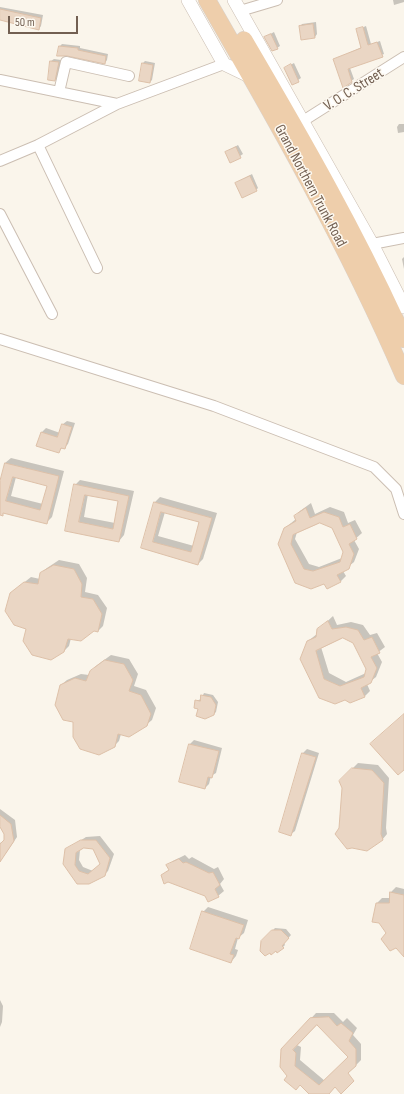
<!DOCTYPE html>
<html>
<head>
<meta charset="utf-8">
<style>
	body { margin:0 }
	#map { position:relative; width:404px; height:1094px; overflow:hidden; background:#faf5eb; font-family:"Sofia Sans Condensed",sans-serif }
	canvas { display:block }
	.scale { position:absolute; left:8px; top:16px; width:70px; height:18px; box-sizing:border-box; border:2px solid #725f51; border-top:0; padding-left:5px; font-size:12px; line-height:14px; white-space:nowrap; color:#725f51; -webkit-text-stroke:3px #fdf9f1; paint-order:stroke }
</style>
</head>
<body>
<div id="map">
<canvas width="404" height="1094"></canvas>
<div class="scale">50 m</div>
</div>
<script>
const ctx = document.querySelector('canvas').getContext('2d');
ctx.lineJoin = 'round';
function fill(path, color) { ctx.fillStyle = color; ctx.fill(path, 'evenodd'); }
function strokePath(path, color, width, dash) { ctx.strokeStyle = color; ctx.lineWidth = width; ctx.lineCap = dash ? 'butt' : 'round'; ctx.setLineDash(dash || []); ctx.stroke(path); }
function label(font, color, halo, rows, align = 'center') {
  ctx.font = font + ' "Sofia Sans Condensed",sans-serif'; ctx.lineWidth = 3; ctx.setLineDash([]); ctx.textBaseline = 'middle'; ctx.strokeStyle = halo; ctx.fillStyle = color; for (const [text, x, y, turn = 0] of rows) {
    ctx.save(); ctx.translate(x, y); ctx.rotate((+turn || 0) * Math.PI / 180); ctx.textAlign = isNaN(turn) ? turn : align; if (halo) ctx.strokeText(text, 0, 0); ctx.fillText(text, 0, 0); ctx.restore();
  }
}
const shadow = new Path2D(`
	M393 0H404V2L394 5Z
	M0 7 43 15 41 26 39 29 0 19Z
	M316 22 317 34 315 37 302 39 300 27 302 24Z
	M366 26 371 44 380 41 384 54 350 68 354 79 351 81 335 59 362 47 357 30Z
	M274 32 280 46 277 48 265 37Z
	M62 44 80 46V48L108 54 107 60 105 63 68 55H59L60 46Z
	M54 59 61 60 57 77 55 80 49 79 51 61Z
	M145 61 155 63 152 80 150 82 143 63Z
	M294 63 301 78 292 84 285 68Z
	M399 124H404V132L398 133 397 127Z
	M238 145 243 154 231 162 226 152Z
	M252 174 258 188 256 190 236 183Z
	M404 257V269L402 259Z
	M67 421 75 423 68 444 64 448 63 447 58 452 37 445 42 432 46 428 60 433 63 424Z
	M11 458 64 471 52 517 47 522 0 511V485L5 463ZM16 477 48 485 43 504 11 496Z
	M80 480 134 491 124 535 119 541 66 530 75 485ZM88 494 119 501 115 523 84 517Z
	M160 497 217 513 203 559 198 564 142 548 155 502ZM165 512 201 522 194 546 158 536Z
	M311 503 315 514 330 507 344 512 348 523 355 520 362 533 354 540 359 549 354 562 343 571 346 576 341 581 296 582 285 528 296 519 295 517 300 511ZM320 522 333 527 344 552 342 558 319 567 309 564 295 539 297 532Z
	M59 560 79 564 87 578 85 592 98 595 107 608 103 626 98 631 93 630 71 638 69 646 64 651 28 628 11 593 31 577 40 579 41 573 47 568Z
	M333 616 337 625 351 622 363 625 370 635 377 633 385 647 377 653 382 662 376 677 367 684 370 691 365 696 350 702 345 699 334 703 308 641 317 634 318 630ZM343 637 354 642 367 669 366 673 346 682 329 673 321 647Z
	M111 655 129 659 138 674 134 686 146 690 156 708 152 720 146 725 121 734 119 741 114 746 75 722 61 685 67 680 81 674 89 675 96 666Z
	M204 693 213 695 218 702 216 712 213 715 199 708 196 701 201 699Z
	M194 740 222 748 216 773 211 776 209 784 205 788 190 744Z
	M307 749 319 753 295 831 291 834 280 831 303 753Z
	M358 763 378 765 389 778 386 828 387 834 382 840 340 829 343 787 340 781Z
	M0 809 15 820 17 837 6 853 0 858V843L5 840 3 827 0 825Z
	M100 836 114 854 108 871 104 875 77 883 66 850 86 837ZM84 847 94 848 101 864 93 871 83 867 79 860 80 850Z
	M185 855 189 859 192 857 214 869 218 867 224 879 220 884 224 891 218 896H206L162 876 170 869 168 866 173 861Z
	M396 887 404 889V956L388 933 377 903 382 898H391V892Z
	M208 907 248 920 244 933 238 938 235 949 238 950 236 956 231 962 203 912Z
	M275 928 286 929 291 935 284 943 285 945 283 947 262 942Z
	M0 1000 3 1006 2 1022 0 1027Z
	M316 1013H334L343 1022 347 1018 357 1028 353 1035 361 1044V1060L328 1094H311L289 1076 282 1050ZM317 1024 350 1057 325 1081 300 1060 301 1047 297 1045Z`);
const building = new Path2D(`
	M0 9 41 18 39 30 0 20Z
	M313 24 315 38 301 40 299 26Z
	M363 27 368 45 377 42 383 57 348 69 352 82 343 88 333 59 361 48 356 29Z
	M271 34 278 49 272 51 264 37Z
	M59 46 78 48V50L106 56 105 64 67 56H57Z
	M50 61 59 62 55 81 48 80Z
	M142 63 153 65 150 83 139 81Z
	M291 64 299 82 292 85 284 68Z
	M236 147 241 158 230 163 225 152Z
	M250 176 257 191 242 198 235 183Z
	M62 424 72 427 65 449 61 448 59 453 36 446 41 432 57 437Z
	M5 463 59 476 47 524 3 513V516L0 515V481ZM13 477 47 486 40 510 6 501Z
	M74 484 129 496 119 542 65 531ZM85 495 118 501 113 529 79 522Z
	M154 502 212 518 198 565 141 548ZM161 512 199 522 191 552 153 542Z
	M306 508 310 518 324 512 339 517 343 527 350 524 357 539 349 544 354 554 349 569 337 575 341 582 327 589 324 584 311 589 295 583 278 544 284 528 296 521 294 516ZM320 523 332 528 343 552 340 562 313 571 304 569 291 544 293 535Z
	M54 565 74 569 82 584 81 597 93 599 102 614 98 632 94 631 81 641 68 639 64 652 51 660 32 655 23 641 26 629 14 625 5 611 10 593 24 582 38 584 40 573Z
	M328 621 332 629 346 627 358 630 364 640 372 637 380 653 371 657 377 668 371 683 361 688 365 697 350 703 345 700 335 704 319 698 300 659 307 641 316 637 317 629ZM343 638 353 643 366 669 364 677 340 686 324 679 316 651Z
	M105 660 124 664 133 680 129 691 141 695 151 714 147 726 129 737 118 734 115 747 99 755 80 749 73 737V722L63 720 55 705 60 685 75 678 86 681 90 671Z
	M201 695 211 697 216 705 214 715 205 719 196 716 198 709 194 708 195 700 200 701Z
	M404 714V770L398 775 370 744Z
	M189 744 219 751 212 778 208 777 205 789 179 782Z
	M302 753 316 757 291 836 279 832Z
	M352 768 372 770 384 783 381 834 383 840 367 851 352 848 347 849 335 834 339 828 342 788 339 781Z
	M0 815 11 824 14 841 0 862V844L4 840V834L0 827Z
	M81 840H96L110 858 105 876 89 884H77L63 864 65 849ZM84 848 93 849 100 864 88 874 79 871 75 865 76 853Z
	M179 859 183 863 186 862 209 873 213 872 220 885 215 889 219 897 208 902 205 896 168 882 164 884 161 875 169 870 166 865Z
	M390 892 404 895V957L396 948 390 951 381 939 386 933 379 923 372 922 376 903H389Z
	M202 911 244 925 239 939 236 938 230 954 234 955 231 963 190 949Z
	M272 930H281L289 938 282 946 284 948 277 953 276 951 271 955 270 953 265 956 260 951 261 941Z
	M329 1017 337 1026 341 1023 353 1033 349 1041 356 1049V1066L348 1073 354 1081 341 1094 335 1087 329 1094H309L300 1085 296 1090 284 1080 287 1076 280 1067 281 1049 310 1018ZM317 1025 348 1057 319 1085 295 1066 296 1053 293 1050Z`);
const minor = new Path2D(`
	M240 11 277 0
	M0 80 117 104 224 64
	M59 92 66 62 129 76
	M303 121 404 57
	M38 145 97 268
	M0 161 38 145 117 104
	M0 214 52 314
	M372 244 404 238
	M0 339 214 406 374 467 396 489 404 514`);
const tertiary = new Path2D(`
	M188 0 224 64 251 77
	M234 0 372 244 404 307`);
const trunk = new Path2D(`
	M207 0C278 123 348 246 404 376
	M244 40C301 137 358 236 404 339`);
const streetNames = [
	["V. O. C. Street",354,90,-32],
	["Grand Northern Trunk Road",310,186,62]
];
fill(shadow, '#0003');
fill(building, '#ead6c4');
strokePath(building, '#ddc0a8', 1);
strokePath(minor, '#cbbeb2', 12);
strokePath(tertiary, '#cbbeb2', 14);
strokePath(trunk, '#d8d2ce', 18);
strokePath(minor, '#fff', 10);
strokePath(tertiary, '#fff', 13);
strokePath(trunk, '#eeceab', 17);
label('15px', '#725f51', '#fdf9f1', streetNames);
</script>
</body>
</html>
